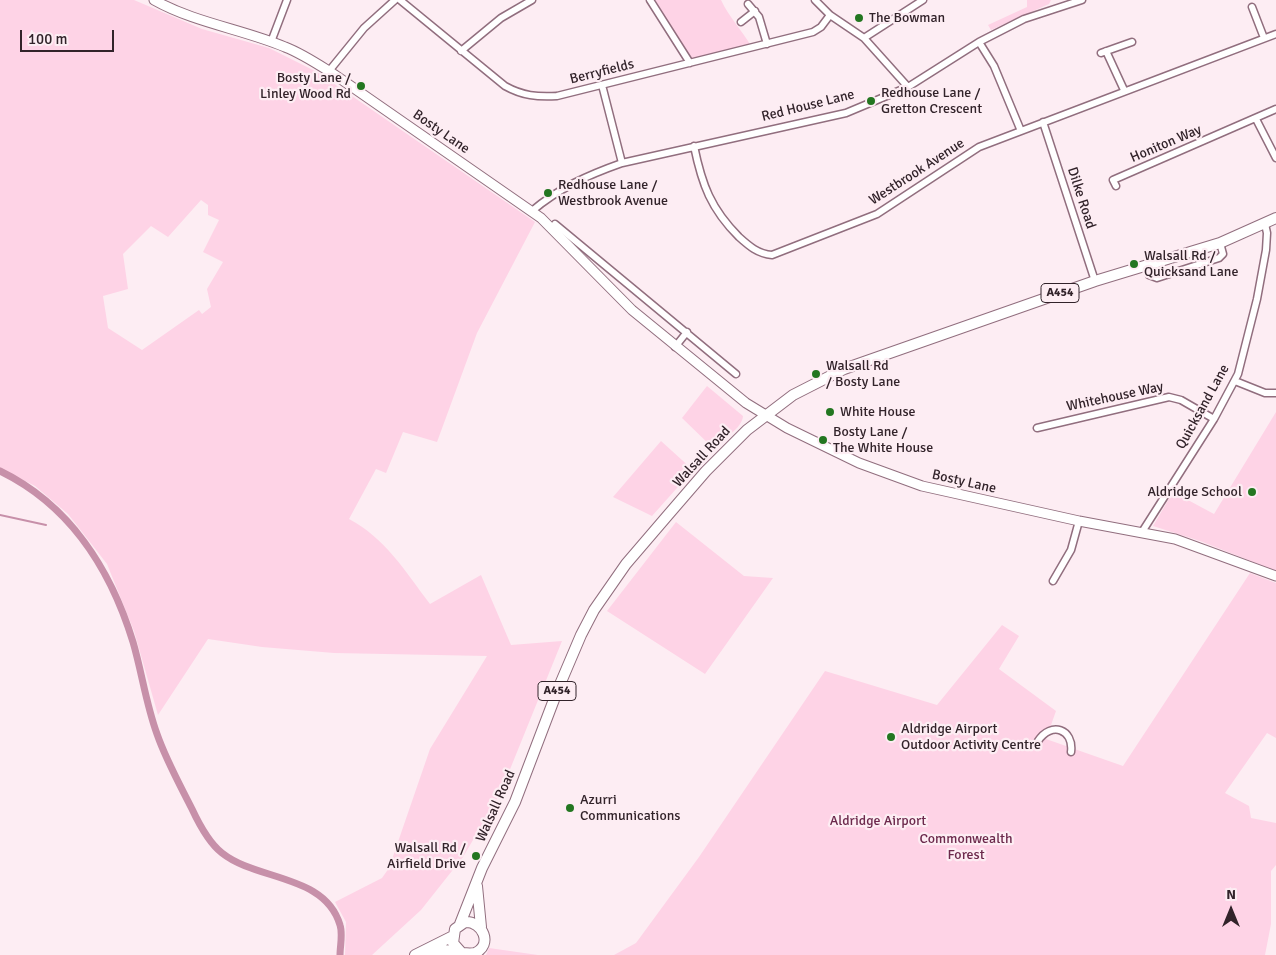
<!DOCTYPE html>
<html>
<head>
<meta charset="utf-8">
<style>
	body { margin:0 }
	#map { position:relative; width:1276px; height:955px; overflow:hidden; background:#fdedf3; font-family:Signika,sans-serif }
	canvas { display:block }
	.north { position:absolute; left:1206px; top:885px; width:50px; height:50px; -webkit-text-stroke:4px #fdedf3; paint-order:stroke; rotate:0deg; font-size:14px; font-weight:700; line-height:20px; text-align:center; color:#32232a }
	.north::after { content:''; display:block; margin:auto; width:18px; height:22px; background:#32232a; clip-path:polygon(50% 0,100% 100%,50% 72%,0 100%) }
	.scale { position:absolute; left:20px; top:30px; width:94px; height:22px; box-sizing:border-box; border:2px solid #32232a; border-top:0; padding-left:6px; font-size:15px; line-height:18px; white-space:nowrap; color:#32232a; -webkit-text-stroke:4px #fdedf3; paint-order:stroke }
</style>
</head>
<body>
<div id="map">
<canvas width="1276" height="955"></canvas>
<div class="north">N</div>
<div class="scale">100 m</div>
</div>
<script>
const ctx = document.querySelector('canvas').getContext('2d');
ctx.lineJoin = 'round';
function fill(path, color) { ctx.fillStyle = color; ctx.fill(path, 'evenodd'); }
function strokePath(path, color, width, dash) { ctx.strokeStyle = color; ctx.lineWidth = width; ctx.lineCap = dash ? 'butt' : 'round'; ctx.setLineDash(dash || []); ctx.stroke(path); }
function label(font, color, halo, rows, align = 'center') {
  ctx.font = font + ' Signika,sans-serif'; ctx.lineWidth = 4.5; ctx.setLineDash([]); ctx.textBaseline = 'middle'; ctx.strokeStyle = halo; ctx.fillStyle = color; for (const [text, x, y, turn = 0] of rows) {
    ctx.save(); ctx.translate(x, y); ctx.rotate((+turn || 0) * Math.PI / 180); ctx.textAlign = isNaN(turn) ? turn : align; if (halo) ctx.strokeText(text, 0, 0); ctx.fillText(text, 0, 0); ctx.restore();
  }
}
const green = new Path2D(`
	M0 0H134L202 29 269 48 317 72 535 222 477 333 437 442 403 432 386 473 376 469 349 519C385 538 405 571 430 604L481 575 511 645 562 641 500 794 463 857 421 910 372 955H345L346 922 335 902 382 878 389 868 430 749 487 656 334 653 262 647 208 639 158 715 134 631 107 564 68 514 35 486 0 468ZM201 200 208 205V215L219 220 203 252 223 262 207 289 211 307 202 314 199 310 142 350 108 328 103 296 128 289 123 254 151 226 168 237Z
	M655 0H721C729 17 741 29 751 46L692 60Z
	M1027 0H1051L1049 4 991 30 988 25 1027 7Z
	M707 386 743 416C742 429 722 439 714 449L682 418Z
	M1276 412V571L1200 541 1153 526 1173 492 1214 514Z
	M661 441 693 470 652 516 613 497Z
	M676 522 744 576 773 578 705 674 607 611Z
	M1250 573 1276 583V738L1267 733 1225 793 1249 806 1251 818 1276 823V865L1271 871V924L1265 955H614L636 943 699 857 825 671 937 705 1002 625 1019 636 999 669 1056 711 1046 739 1123 766Z
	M489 948 538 955H486Z`);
const stream = new Path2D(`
	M0 515 46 525`);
const canal = new Path2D(`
	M0 471C70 505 111 570 133 642 142 673 146 704 157 734 166 760 180 785 192 809 199 824 209 843 222 853 257 881 325 874 340 925 343 934 340 946 340 955`);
const minor = new Path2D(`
	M400 0 505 86C523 96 537 97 557 96L813 32 821 27 830 15
	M650 0 690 63
	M815 0 830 15 864 38 908 87
	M748 4 759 17 767 44
	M1252 7 1264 38
	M741 22 755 11
	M864 38 923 0
	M271 42 287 0
	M979 42 994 66 1021 131
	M461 51 501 18 532 0
	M1106 51 1124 90
	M1101 53 1132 42
	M329 71 364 28 395 0
	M602 85 622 163
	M1256 119 1276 158
	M1043 122 1095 281
	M694 146C702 185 711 209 739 237 749 246 758 254 772 255L877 214 979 147 1276 34
	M1116 186 1113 180 1276 109
	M532 211C559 188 588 175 622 163L846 113 908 87 979 42 1024 19 1082 0
	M555 224 736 374
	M1146 266 1149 275 1157 278 1219 258 1223 254 1220 243
	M675 347 687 332
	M1235 381 1265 393H1276
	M1037 428 1169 397 1181 400 1214 419
	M1142 532 1214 419 1238 374 1257 299 1266 250 1267 233 1265 224
	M1053 581 1071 550 1079 521
	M1038 741C1051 721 1074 729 1071 752`);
const secondary = new Path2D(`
	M154 0C195 23 242 29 285 47 303 54 319 65 335 75L541 218 632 310 746 403 787 428 859 463 922 486 1079 521 1175 539 1276 576`);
const primary = new Path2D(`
	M477 886 481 927
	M460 924 482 868 515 802 558 689 581 635 594 610 626 564 668 515 706 471 747 430 793 395 844 369 1095 281 1220 243 1276 218
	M424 951C430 951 437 950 444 950 453 951 466 955 475 953 493 945 483 921 465 922L455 929 453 943 461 952
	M415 955 453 936`);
const markers = [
	[859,18,5,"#237620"],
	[361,86,5,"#237620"],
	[871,101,5,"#237620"],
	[548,193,5,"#237620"],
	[1134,264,5,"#237620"],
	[816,374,5,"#237620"],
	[830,412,5,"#237620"],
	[823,440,5,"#237620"],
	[1252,492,5,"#237620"],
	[891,737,5,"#237620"],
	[570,808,5,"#237620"],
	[476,856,5,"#237620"]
];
const shields = [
	[1060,293,38],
	[557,691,38]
];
const shieldNames = [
	["A454",1060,293],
	["A454",557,691]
];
const poiNames = [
	["The Bowman",869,18],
	["Bosty Lane /",351,78,"right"],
	["Linley Wood Rd",351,94,"right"],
	["Redhouse Lane /",881,93],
	["Gretton Crescent",881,109],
	["Redhouse Lane /",558,185],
	["Westbrook Avenue",558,201],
	["Walsall Rd /",1144,256],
	["Quicksand Lane",1144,272],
	["Walsall Rd",826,366],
	["/ Bosty Lane",826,382],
	["White House",840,412],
	["Bosty Lane /",833,432],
	["The White House",833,448],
	["Aldridge School",1242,492,"right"],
	["Aldridge Airport",901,729],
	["Outdoor Activity Centre",901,745],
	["Azurri",580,800],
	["Communications",580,816],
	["Walsall Rd /",466,848,"right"],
	["Airfield Drive",466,864,"right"]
];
const streetNames = [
	["Berryfields",602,72,-14],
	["Red House Lane",808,106,-14],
	["Bosty Lane",441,132,35],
	["Honiton Way",1166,144,-23],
	["Westbrook Avenue",917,172,-33],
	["Dilke Road",1081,198,72],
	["Whitehouse Way",1115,397,-12],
	["Quicksand Lane",1203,407,-61],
	["Walsall Road",702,457,-47],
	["Bosty Lane",964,482,13],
	["Walsall Road",496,806,-66]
];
const parkNames = [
	["Aldridge Airport",878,821],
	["Commonwealth",966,839],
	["Forest",966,855]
];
fill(green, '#fed3e6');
strokePath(stream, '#c790a9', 2);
strokePath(canal, '#c790a9', 7);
strokePath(minor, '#916e7e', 9);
strokePath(secondary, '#916e7e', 11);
strokePath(primary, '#916e7e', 12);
strokePath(minor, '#fff', 6);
strokePath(secondary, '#fff', 9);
strokePath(primary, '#fff', 10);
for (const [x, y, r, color] of markers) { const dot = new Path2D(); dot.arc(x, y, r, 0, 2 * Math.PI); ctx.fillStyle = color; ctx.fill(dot); strokePath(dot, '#fdedf3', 2); }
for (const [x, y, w] of shields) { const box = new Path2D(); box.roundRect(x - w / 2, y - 9.5, w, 19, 4); ctx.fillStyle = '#fdedf3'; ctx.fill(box); strokePath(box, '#32232a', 1); }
label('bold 12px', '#32232a', null, shieldNames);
label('14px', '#32232a', '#fdedf3', poiNames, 'left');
label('14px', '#32232a', '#fdedf3', streetNames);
label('14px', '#6c294c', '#fdedf3', parkNames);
</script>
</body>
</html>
